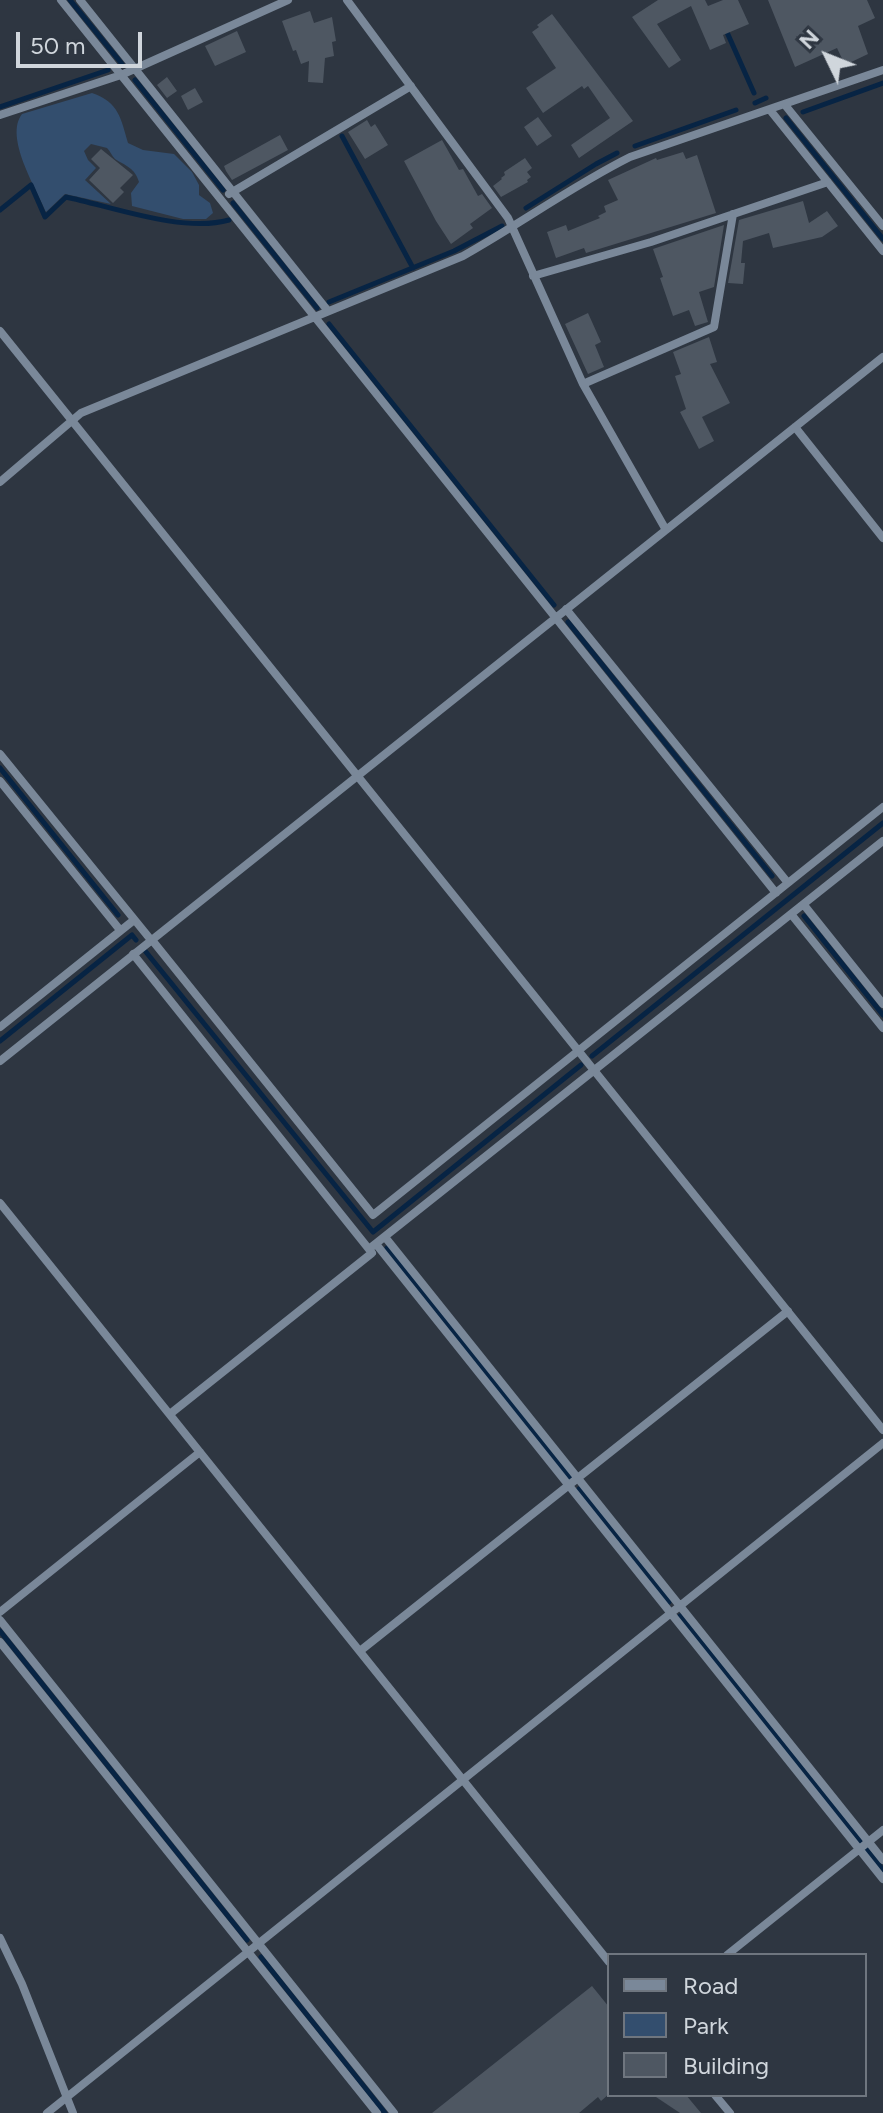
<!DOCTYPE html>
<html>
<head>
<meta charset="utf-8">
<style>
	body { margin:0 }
	#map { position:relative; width:883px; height:2113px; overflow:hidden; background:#2e3641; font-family:Figtree,sans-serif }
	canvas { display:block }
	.legend { position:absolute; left:607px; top:1953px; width:260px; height:144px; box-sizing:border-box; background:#2e3641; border:2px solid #6f767f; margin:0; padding:10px 14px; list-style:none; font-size:24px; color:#d0d6dc }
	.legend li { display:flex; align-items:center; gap:16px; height:40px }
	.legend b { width:40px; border:2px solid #6f767f }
	.north { position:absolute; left:787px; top:16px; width:80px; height:80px; -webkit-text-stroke:6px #2e3641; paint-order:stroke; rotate:313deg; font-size:22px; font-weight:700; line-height:32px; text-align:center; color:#d0d6dc }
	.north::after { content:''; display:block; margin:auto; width:28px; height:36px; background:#d0d6dc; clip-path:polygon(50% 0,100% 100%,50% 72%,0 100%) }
	.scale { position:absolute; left:16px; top:32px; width:126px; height:36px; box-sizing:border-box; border:4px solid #d0d6dc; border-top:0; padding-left:10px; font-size:24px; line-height:28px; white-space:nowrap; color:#d0d6dc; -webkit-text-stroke:6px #2e3641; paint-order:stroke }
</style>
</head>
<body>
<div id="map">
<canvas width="883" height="2113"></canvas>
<ul class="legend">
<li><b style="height:10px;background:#7a8899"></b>Road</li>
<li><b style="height:22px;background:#334e6e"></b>Park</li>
<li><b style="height:22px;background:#4e5762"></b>Building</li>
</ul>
<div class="north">N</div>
<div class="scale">50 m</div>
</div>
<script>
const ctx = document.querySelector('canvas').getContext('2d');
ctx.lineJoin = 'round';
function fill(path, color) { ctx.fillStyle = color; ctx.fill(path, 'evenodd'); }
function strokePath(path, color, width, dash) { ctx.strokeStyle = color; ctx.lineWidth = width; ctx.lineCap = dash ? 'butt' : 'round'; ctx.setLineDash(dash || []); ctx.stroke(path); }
const green = new Path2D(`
	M92 93C119 102 121 119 128 143L143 150 174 154 192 172 199 185V195L210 203 213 213 206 219H183L132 206 131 193 139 182C135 168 126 166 115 159 112 156 110 151 107 148L91 144 84 151 88 160 96 168 85 180 111 204 65 194 46 212C36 188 4 137 22 114Z`);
const stream = new Path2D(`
	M70 0 122 64
	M726 30 754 93
	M135 80 223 190
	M755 103 766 98
	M0 107 108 70
	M803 112 883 83
	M786 118 883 239
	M342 136 413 268
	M635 146 736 110
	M233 203 317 308
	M526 208 596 164 617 153
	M0 210 31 185 45 217 66 197C113 207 183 233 229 220
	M329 302 454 251 502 226
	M329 324 554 605
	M568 622 772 876
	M0 768 118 915
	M804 916 883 1015
	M146 952 373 1232 581 1065
	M0 1041 132 935 136 940
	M592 1056 883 823
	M387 1248 570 1478
	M579 1489 669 1602
	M680 1616 860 1841
	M0 1631 247 1940
	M867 1850 883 1870
	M261 1957 385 2113`);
const building = new Path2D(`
	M658 0H705L708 6 723 0H738L749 24 723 35 726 43 710 50 691 6 657 24 681 60 669 68 632 17Z
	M768 0H867L875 18 858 26 868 54 845 65 837 48 795 67Z
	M310 11 314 23 332 17 336 41 332 42 334 56 325 58 323 83 308 82 309 61 301 64 296 50 293 51 282 21Z
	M552 14 633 121 579 158 571 145 610 118 588 86 584 89 582 86 543 113 526 88 556 68 532 32 539 27 537 25Z
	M237 31 246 52 215 66 205 46Z
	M167 77 177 91 167 98 157 85Z
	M195 88 203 102 188 110 181 96Z
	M538 117 552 136 537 146 524 127Z
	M367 120 371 127 375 124 388 145 365 159 348 132Z
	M280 135 288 150 232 180 226 171 224 166Z
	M442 140 459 170 463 169 478 196 482 194 492 208 470 224 473 228 451 244 436 221 404 161Z
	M101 149 133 175 120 188 124 192 113 203 89 180 100 168 91 159Z
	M683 152 686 159 697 155 716 213 586 253 584 248 556 258 547 232 566 225 568 231 600 218 598 216 606 212 604 206 618 200 608 180 656 158 657 160Z
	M525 158 532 168 527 172 531 177 527 180 528 182 501 197 493 186 502 179 501 178 505 175 504 172Z
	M803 201 809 223 827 211 838 226 822 237 773 248 769 233 743 241 741 263H745L743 284 728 283 739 220Z
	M724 225 714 287 699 292 708 322 695 326 689 310 673 316 660 278 663 277 653 249Z
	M588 313 601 342 595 345 604 367 588 374 565 324Z
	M709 337 717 362 710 364 730 403 702 417 714 441 699 449 680 412 686 409 675 376 681 374 673 352Z
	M592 1986 609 2007V2094L601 2101 598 2097 579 2113H432Z
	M653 2095H686L701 2113H680Z`);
const street = new Path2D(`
	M61 0 776 893
	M80 0 328 311
	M347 0 508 218 583 384 666 530
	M785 105 883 226
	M770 110 883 251
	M0 115 121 75 288 0
	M229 194 411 86
	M533 276 651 242 828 182
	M0 331 883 1430
	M583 384 714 327 733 214
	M795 427 883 538
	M0 482 81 413 463 256C520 224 572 186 630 157L883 70
	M566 609 788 883
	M0 754 151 940
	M0 781 120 930
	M804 905 883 1004
	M791 914 883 1028
	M152 940 373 1215 883 807
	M133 954 372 1253 170 1414
	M0 1027 134 920
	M0 1061 883 357
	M0 1203 609 1962
	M385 1237 883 1860
	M376 1244 883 1879
	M369 1249 883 841
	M0 1612 200 1452
	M0 1620 394 2113
	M0 1642 377 2113
	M360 1651 788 1311
	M0 1938 22 1984 73 2113
	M727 1955 883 1830
	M715 2095 730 2113
	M47 2113 883 1443`);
fill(green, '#334e6e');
strokePath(stream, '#072444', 5);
fill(building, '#4e5762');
strokePath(street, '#7a8899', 8);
</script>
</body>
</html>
